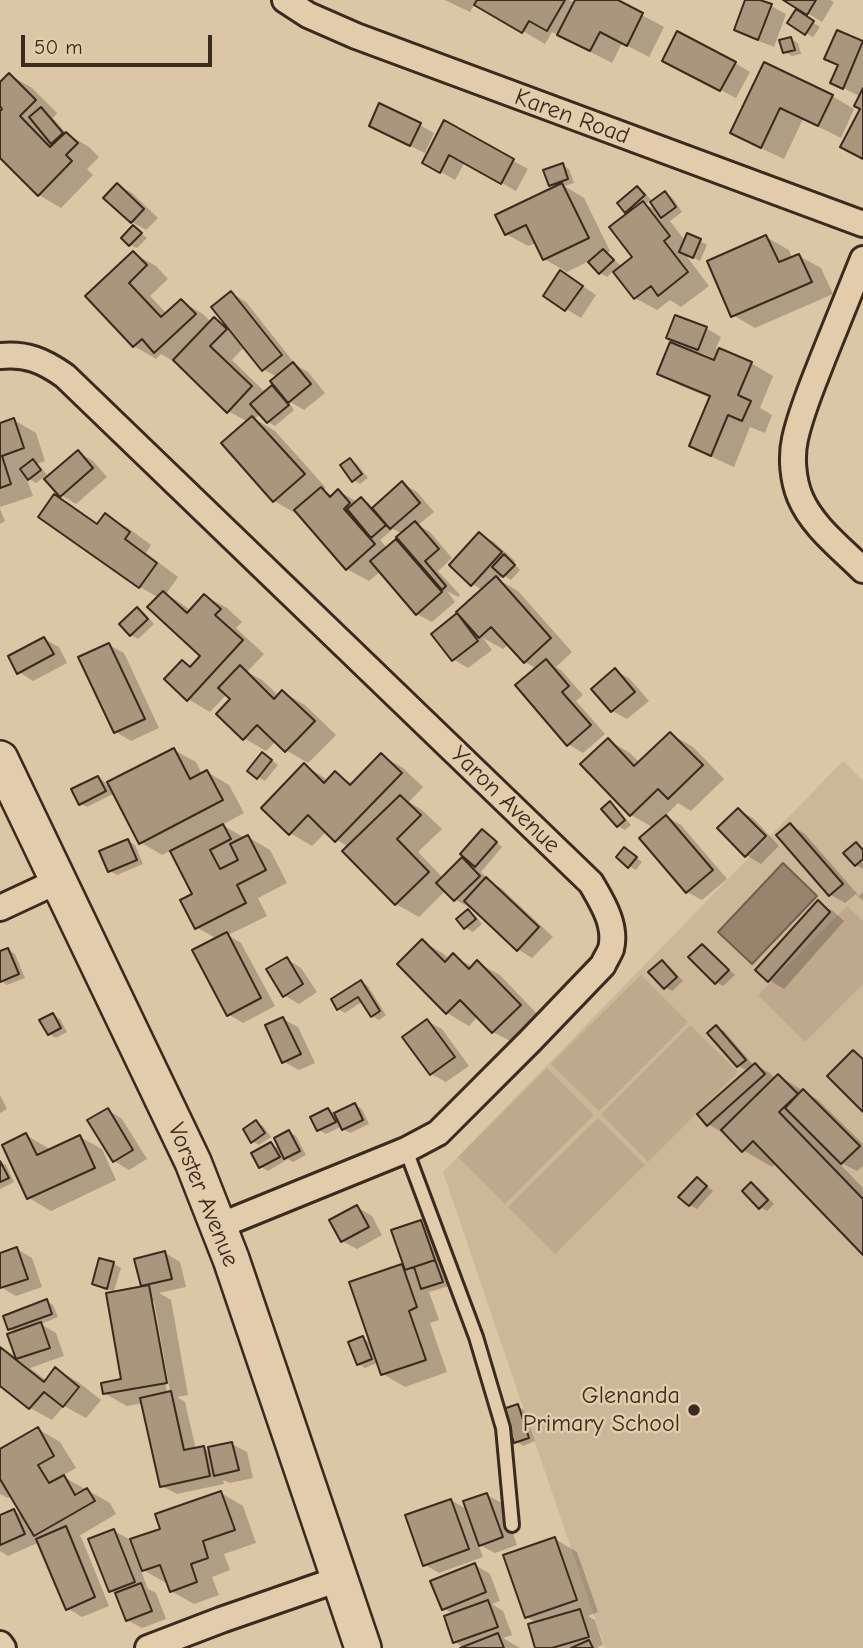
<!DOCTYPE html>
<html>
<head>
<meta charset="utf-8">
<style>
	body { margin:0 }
	#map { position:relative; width:863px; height:1648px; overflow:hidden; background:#dbc6a5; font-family:"Comic Neue",sans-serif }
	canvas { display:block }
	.scale { position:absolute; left:21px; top:35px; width:191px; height:32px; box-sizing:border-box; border:4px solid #3b2a1e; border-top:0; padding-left:9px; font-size:21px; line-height:24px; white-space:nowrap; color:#3b2a1e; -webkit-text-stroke:5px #e2ccab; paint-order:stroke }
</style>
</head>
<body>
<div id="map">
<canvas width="863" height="1648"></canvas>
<div class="scale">50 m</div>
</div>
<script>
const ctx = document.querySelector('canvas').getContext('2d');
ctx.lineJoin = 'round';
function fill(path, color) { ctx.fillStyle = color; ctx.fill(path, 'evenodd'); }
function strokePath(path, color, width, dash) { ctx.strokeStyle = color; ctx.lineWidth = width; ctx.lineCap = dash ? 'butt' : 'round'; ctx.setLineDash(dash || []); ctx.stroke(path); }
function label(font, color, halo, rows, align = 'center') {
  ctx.font = font + ' "Comic Neue",sans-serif'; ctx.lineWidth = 5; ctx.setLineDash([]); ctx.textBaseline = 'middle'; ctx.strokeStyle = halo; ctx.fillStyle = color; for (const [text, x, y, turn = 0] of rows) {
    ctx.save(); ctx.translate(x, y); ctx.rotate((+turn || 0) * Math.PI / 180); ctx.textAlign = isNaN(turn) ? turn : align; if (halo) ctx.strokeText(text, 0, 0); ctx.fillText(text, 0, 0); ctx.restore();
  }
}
const built = new Path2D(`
	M843 761 863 781V1648H605L443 1172Z`);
const green = new Path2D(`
	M847 906 863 921V984L805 1042 758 995Z
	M641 975 688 1022 599 1111 551 1064Z
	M690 1025 738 1072 648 1162 601 1114Z
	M547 1068 594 1115 505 1204 458 1157Z
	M598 1118 645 1165 555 1254 508 1207Z`);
const water = new Path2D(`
	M783 863 817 896 752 964 718 932Z`);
const shadow = new Path2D(`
	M445 0H569L576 4 577 0H614L664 27 649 57 622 43 612 63 552 32 545 44 475 3 470 12Z
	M747 0H755L771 6 786 14 774 47 751 38 736 30Z
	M786 0H830L834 2 822 22Z
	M803 16 820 27 813 37 806 33Z
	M837 32 863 43V158L861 97 832 82 839 66Z
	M791 39 798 43 801 54 792 56 785 52Z
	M735 63 750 72 736 98 679 68Z
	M764 64 832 96 854 109 841 138 803 119 784 159 754 145 732 133Z
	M10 75 32 88 57 113 53 118 66 133 89 147 99 157 87 169 93 175 61 208 39 195 0 156V81L2 83Z
	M445 123 528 169 516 191 465 162 455 180 424 162Z
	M420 125 434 133 425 153 386 134Z
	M562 165 569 169 574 183 564 186 584 198 610 251 607 253 622 267 634 258 630 213 626 211 637 188 644 192 653 202 665 193 672 197 682 212 670 221 686 242 700 241 707 245 700 261 685 254 709 286 681 307 670 300 657 310 635 298 614 270 607 277 600 273 589 261 567 272 544 259 536 243 528 246 506 234 556 188 550 184ZM650 200 658 211 646 204Z
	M118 185 132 193 158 218 146 230 132 222Z
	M133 227 147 238 137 248 130 245Z
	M766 237 789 250 792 258 799 256 821 268 833 294 755 328 733 315Z
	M133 253 156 266 168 279 150 296 167 314 181 301 203 314 211 322 214 319 230 328 231 293 246 302 295 364H294L308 372 325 393 304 410 287 400 294 410 275 426 268 422 261 413 255 419 275 431 326 488 323 490 333 496 339 491 357 502 362 499 369 503 373 509 402 483 417 492 434 512 418 525 430 532 452 558 438 571 460 595 458 597 447 591 455 602 432 622 417 614 381 571 369 581 347 569 298 512 297 514 274 501 224 443 248 422 228 411 178 364 161 354 156 359 134 346 87 296ZM245 346 263 369 277 377 282 393 272 387 266 393 232 360ZM393 529 403 534 387 548 380 540Z
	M575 281 596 295 581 318 545 296Z
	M706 328 721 337 716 348 751 363 773 376 760 408 772 415 765 433 750 427 734 467 714 458 692 446 711 398 681 386 659 373 685 347 669 338ZM701 353 716 359 715 362 700 356Z
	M14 420 36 433 45 461 37 464 40 466 47 475 36 483 26 477 33 496 0 507V425Z
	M78 452 93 461 107 477 76 504 61 495Z
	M350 460 357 464 368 478 360 484 353 480Z
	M55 496 77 509 99 525 105 516 128 528 151 545 146 553 178 577 166 594 185 606 191 611 205 596 227 608 242 622 236 628 264 654 247 672 262 680 279 696 283 692 305 705 336 735 308 763 286 750 276 741 266 751 244 738 232 699 227 694 210 712 188 699 182 662 192 668 203 656 159 598 140 587 41 516Z
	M0 509 5 521 0 524Z
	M479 534 494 542 515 561 514 563 520 570 511 580 503 575 499 580 518 591 572 652 556 667 561 670 583 695 576 701 605 734 583 753 568 744 537 669 525 662 509 644 503 649 483 638 492 650 468 668 453 659 457 616 465 620 483 590 472 584Z
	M137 609 144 613 154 624 138 639 131 635 121 624Z
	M44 639 59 647 67 663 33 681 19 672Z
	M109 645 124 653 159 728 131 741 116 732Z
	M615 670 630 679 649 701 627 719 612 711Z
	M671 734 693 747 724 779 691 811 678 803 665 816 681 825 727 879 702 900 687 892 654 828 631 815 608 740 630 753 640 763Z
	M174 750 196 762 202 774 207 772 229 785 244 813 222 825 245 838 248 837 270 850 287 883 258 898 267 916 228 935 241 943 275 1006 243 1023 228 1014 217 939 196 927 195 895 172 850 162 855 140 842 115 793 87 807 80 803 98 778 105 782 106 785Z
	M381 755 403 768 423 787 409 802 422 810 442 829 418 852 443 878 462 859 473 866 489 835 502 847 481 872 490 881 501 888 553 937 532 958 518 949 472 906 470 908 456 900 446 890 419 917 396 904 345 851 349 847 337 840 327 831 312 846 290 833 304 765 328 780 335 773 353 784Z
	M269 758 278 765 265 781 258 777Z
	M610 804 617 808 631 825 625 830 618 826Z
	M738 810 753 818 779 846 761 864 746 855Z
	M790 825 805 834 859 896 863 892V901L856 894 845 903 831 895Z
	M128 841 135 845 143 864 117 875 110 871Z
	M856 844 863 848V869L856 865Z
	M631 853 642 862 636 870 629 866Z
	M818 903 833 911 844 921 784 989 769 980Z
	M468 911 475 915 482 924 473 932 466 928 458 919Z
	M422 941 444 954 450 959 453 956 473 967 478 963 500 975 542 1019 516 1044 493 1032 478 1016 469 1026 447 1013Z
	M702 946 709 950 735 975 723 986 716 982Z
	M8 950 15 954 25 978 7 985 0 980V953Z
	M287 959 301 968 317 992 299 1004 284 995Z
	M662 962 669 966 683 981 672 991 665 987Z
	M361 982 368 986 386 1015 379 1020 372 1016 363 1001 345 1013 338 1009Z
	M53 1015 60 1019 67 1032 56 1038 49 1034Z
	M283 1019 298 1027 315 1063 299 1070 284 1062Z
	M427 1021 442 1029 469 1066 446 1082 431 1074Z
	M717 1027 724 1031 754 1066 755 1065 770 1073 775 1079 779 1076 818 1100 863 1144V1166L857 1171 837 1161 863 1188V1252L776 1163 772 1167 743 1150 725 1131 723 1133 708 1124 748 1071 739 1066Z
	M0 1095 7 1109 0 1113Z
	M355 1105 362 1109 369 1124 350 1133 343 1129 342 1126 326 1134 319 1130 328 1110 336 1114Z
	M108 1110 122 1119 147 1159 129 1170 114 1161Z
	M256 1122 263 1126 271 1137 259 1145 252 1141Z
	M289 1132 296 1136 306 1155 293 1162 288 1159 268 1171 261 1167 271 1144 282 1150Z
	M26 1135 48 1148 50 1151 80 1137 102 1149 116 1180 51 1211 29 1198Z
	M0 1162 6 1165 14 1182 0 1189Z
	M698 1179 713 1191 697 1209 690 1205Z
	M752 1184 759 1188 774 1204 767 1211 760 1207Z
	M357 1207 372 1216 382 1235 357 1249 342 1241Z
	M421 1222 436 1230 449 1268 444 1270 449 1286 429 1292 439 1320 430 1323 447 1372 405 1387 383 1374 379 1362 365 1368 359 1364 363 1338 372 1344 402 1266 406 1268Z
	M17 1249 32 1258 42 1287 16 1296 1 1287 0 1255Z
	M165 1253 180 1262 186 1287 159 1293 171 1300 188 1395 177 1397 185 1402 196 1450 203 1448 210 1452 232 1444 247 1452 253 1478 230 1483 223 1480 224 1484 177 1494 162 1486 143 1403 127 1406 104 1393 123 1381 146 1288 142 1285ZM150 1301H154L170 1392H167Z
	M100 1261 114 1264 121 1268 114 1291 101 1288 94 1284Z
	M46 1301 53 1305 58 1317 41 1324 56 1333 64 1356 30 1368 47 1381 56 1369 78 1382 101 1400 86 1418 64 1406 52 1420 30 1408 0 1383V1346L18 1358 16 1333 10 1329Z
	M517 1406 524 1410 535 1441 523 1446 516 1441Z
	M38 1429 60 1442 76 1468 62 1476 110 1503 116 1514 79 1536 81 1537 109 1606 82 1617 67 1608 40 1542 8 1556 0 1551V1517L14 1511 24 1517 12 1496 8 1498 0 1494V1451Z
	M221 1493 243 1506 256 1543 224 1554 230 1570 212 1577 219 1595 194 1604 171 1591 168 1582 166 1583 140 1568 148 1589 156 1593 166 1619 142 1628 127 1620 118 1595 111 1591 114 1531 129 1539 130 1541 162 1530Z
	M487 1495 502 1503 517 1545 495 1553 478 1544 483 1557 439 1573 424 1564 451 1500 468 1510Z
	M555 1539 577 1552 598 1612 588 1616 595 1620 603 1645 597 1647 600 1648H537L538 1623 526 1617Z
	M475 1565 490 1574 500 1601 492 1604 503 1611 512 1635 503 1638 520 1648H465L455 1642 454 1614 443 1608Z`);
const building = new Path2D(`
	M477 0H565L547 31 529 21 522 33 474 5Z
	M575 0H618L643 13 627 46 600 32 590 51 557 35Z
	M745 0H760L772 4 758 40 734 30Z
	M783 0H816L807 15Z
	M796 9 814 21 805 35 787 23Z
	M837 30 863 41 843 89 830 83 838 65 824 59Z
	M677 31 736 62 720 91 662 61Z
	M791 37 795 50 783 53 779 40Z
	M764 62 833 95 818 126 780 108 761 148 730 133Z
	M9 73 36 100 20 116 50 147 66 132 78 143 66 155 72 161 38 196 0 158V111L2 109 0 106V82Z
	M863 88V159L840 147 860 109 854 106Z
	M379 103 421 123 410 146 369 126Z
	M41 107 63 133 51 144 29 117Z
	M444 120 514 159 501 184 449 155 440 173 422 163Z
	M563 163 568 179 549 186 543 170Z
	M117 183 144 209 131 223 103 198Z
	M562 183 589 238 543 260 526 225 505 235 495 215Z
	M637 186 645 195 625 213 617 203Z
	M665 191 676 207 661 218 650 202Z
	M643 201 670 236 664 241 688 272 658 296 651 286 634 299 613 272 632 257 609 227Z
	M133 225 142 233 129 246 121 238Z
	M687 233 701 239 693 258 679 252Z
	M766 235 779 262 799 254 812 282 731 317 707 261Z
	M603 249 614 260 599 274 588 262Z
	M133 251 147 265 129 283 161 317 181 299 196 314 154 353 142 339 133 347 85 296Z
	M560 270 583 286 565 311 543 296Z
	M231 291 282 355 262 371 211 307Z
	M675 315 707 327 698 350 666 338Z
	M214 317 227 329 210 346 252 386 227 413 173 360Z
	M670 342 714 360 719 348 752 362 738 395 751 401 742 421 728 415 711 456 689 446 710 396 657 374Z
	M293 362 311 384 288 403 270 381Z
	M272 385 289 405 267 423 250 404Z
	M252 416 305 474 273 502 221 443Z
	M14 418 24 448 2 456 11 484 0 488V423Z
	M78 450 93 468 60 497 44 479Z
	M350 458 362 474 352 482 340 465Z
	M33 459 41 470 28 480 20 469Z
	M402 481 420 503 390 529 372 508Z
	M321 487 330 497 338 489 350 503 344 509 375 544 346 570 294 510Z
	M54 494 97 524 105 513 130 532 125 539 157 563 139 588 38 517Z
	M361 497 386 525 371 538 347 509Z
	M415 521 439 549 425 561 446 586 442 590 396 537Z
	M479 532 502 552 471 586 449 565Z
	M396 539 442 592 416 615 370 561Z
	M504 554 515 565 503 577 492 567Z
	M496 576 551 638 524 663 491 627 479 638 456 612Z
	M163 591 187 613 204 594 221 609 215 615 243 640 187 701 164 679 182 660 190 667 200 656 147 607Z
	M137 607 148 619 130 636 119 624Z
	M457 613 478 641 452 661 431 634Z
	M44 637 54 654 17 674 8 656Z
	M109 643 145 719 114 733 78 657Z
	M546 659 569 686 562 692 591 725 567 746 515 685Z
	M240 665 274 699 282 690 315 721 285 752 257 725 243 740 216 714 230 699 218 688Z
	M615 668 635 692 611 712 591 689Z
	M670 732 703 765 668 799 658 789 630 816 580 764 608 738 634 766Z
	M174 748 190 779 207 770 223 800 139 844 107 782Z
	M262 752 272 760 257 779 247 771Z
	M381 753 402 773 335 842 308 815 289 835 261 808 304 763 324 783 335 771 350 785Z
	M98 776 106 791 79 805 71 789Z
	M400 795 421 815 397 839 429 872 395 905 342 851Z
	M610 801 625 820 617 827 601 809Z
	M738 808 766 836 745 857 717 828Z
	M666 815 713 870 686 893 639 838Z
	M790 823 843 884 829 896 776 835Z
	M223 824 231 839 210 850 220 869 238 860 230 844 248 835 266 870 237 885 246 903 195 929 180 900 192 894 170 851Z
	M482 829 497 842 475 867 460 854Z
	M128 839 137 860 108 872 99 851Z
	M856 842 863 850V859L855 866 843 853Z
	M624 847 637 857 628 868 616 857Z
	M462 857 480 876 454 901 436 883Z
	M486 877 539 927 517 951 464 901Z
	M818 900 830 912 768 982 755 970Z
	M468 909 476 919 464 929 456 919Z
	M227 932 261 998 227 1016 192 950Z
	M422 939 445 962 453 953 469 969 477 960 521 1005 492 1033 460 1000 446 1014 397 964Z
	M702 944 729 970 715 984 688 957Z
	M8 948 19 974 0 982V951Z
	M287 957 303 984 283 997 266 969Z
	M662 960 677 977 664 989 648 972Z
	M361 980 380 1011 371 1017 358 997 337 1010 331 999Z
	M53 1013 61 1028 48 1035 39 1020Z
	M283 1017 301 1054 282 1063 265 1025Z
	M427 1019 455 1057 430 1075 402 1037Z
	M716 1025 746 1060 737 1067 707 1033Z
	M853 1050 863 1059V1112L827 1076Z
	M755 1063 765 1074 707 1126 697 1114Z
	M778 1074 798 1094 779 1112 863 1199V1255L753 1141 742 1152 721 1130Z
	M803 1089 860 1146 841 1164 785 1108Z
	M355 1103 363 1120 342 1130 334 1113Z
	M108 1108 133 1150 113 1162 87 1120Z
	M328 1108 336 1122 317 1131 310 1117Z
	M256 1120 265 1133 251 1143 243 1129Z
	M289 1130 300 1151 284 1159 274 1138Z
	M26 1133 37 1155 80 1135 95 1168 27 1199 2 1145Z
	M271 1142 280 1157 259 1168 251 1153Z
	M0 1161 9 1178 0 1182Z
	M697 1177 707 1186 689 1206 678 1197Z
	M751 1182 768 1200 759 1209 742 1191Z
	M357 1205 369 1227 341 1242 329 1220Z
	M421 1220 435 1260 405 1270 391 1230Z
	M17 1247 28 1279 0 1288V1253Z
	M165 1251 172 1279 141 1286 134 1259Z
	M99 1258 114 1262 107 1289 92 1284Z
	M435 1260 443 1282 421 1289 414 1267Z
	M402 1264 417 1307 409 1311 426 1360 381 1375 349 1282Z
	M149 1285 167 1383 103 1394 101 1383 121 1379 106 1293Z
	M47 1299 52 1314 8 1330 3 1316Z
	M41 1322 50 1348 16 1359 7 1334Z
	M363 1336 372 1359 357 1365 348 1342Z
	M0 1347 44 1382 55 1367 79 1387 63 1407 44 1392 29 1409 0 1386Z
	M171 1391 184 1450 204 1446 210 1476 160 1487 140 1398Z
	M518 1404 529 1438 514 1443 503 1409Z
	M38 1427 54 1456 38 1465 49 1483 64 1475 75 1495 87 1488 95 1501 34 1536 0 1479V1449Z
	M232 1442 239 1470 214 1476 208 1447Z
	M221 1491 235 1530 203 1541 208 1558 191 1564 197 1582 170 1592 160 1565 142 1571 130 1539 160 1529 155 1514Z
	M487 1493 503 1537 479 1546 463 1501Z
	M451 1499 469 1549 423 1566 405 1515Z
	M14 1509 25 1534 0 1545V1515Z
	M66 1526 95 1597 66 1610 36 1539Z
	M114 1529 135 1582 109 1592 88 1539Z
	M555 1537 577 1600 525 1618 503 1555Z
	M475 1563 486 1592 442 1610 430 1581Z
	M141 1583 152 1611 126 1621 115 1593Z
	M488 1600 498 1627 453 1643 444 1616Z
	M580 1609 589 1637 552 1648H535L528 1624Z
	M498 1633 504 1648H460Z
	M589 1640 593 1648H571Z`);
const service = new Path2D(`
	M406 1150 476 1337 503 1428 512 1525`);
const minor = new Path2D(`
	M285 0 308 15 356 36 863 224
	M863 259C850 292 836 325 823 358 813 384 801 411 795 439 791 457 793 480 800 497 812 526 841 548 863 570
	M0 356C26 353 44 361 65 376L591 883C602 902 617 925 611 949 609 954 605 960 603 965L530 1041 438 1133 406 1150 219 1226
	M0 908 58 881
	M0 1644 3 1648
	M148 1648 221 1620 339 1579`);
const secondary = new Path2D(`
	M0 759 193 1162 231 1259 363 1648`);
const markers = [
	[694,1410,7,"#3b2a1e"]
];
const streetNames = [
	["Karen Road",572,117,20],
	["Yaron Avenue",505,800,44],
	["Vorster Avenue",203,1195,68]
];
const poiNames = [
	["Glenanda",680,1396],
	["Primary School",680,1424]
];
fill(built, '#ccb899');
fill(green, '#bea98c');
fill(water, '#98836c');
strokePath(water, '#735f4d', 2);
fill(shadow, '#0003');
fill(building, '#aa967c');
strokePath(building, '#3b2a1e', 2);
strokePath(service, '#3b2a1e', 18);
strokePath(minor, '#3b2a1e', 30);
strokePath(secondary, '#3b2a1e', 40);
strokePath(service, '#e2ccab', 12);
strokePath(minor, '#e2ccab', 24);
strokePath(secondary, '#e2ccab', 35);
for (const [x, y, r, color] of markers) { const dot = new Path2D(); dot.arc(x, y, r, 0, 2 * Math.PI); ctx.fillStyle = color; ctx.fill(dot); strokePath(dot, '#e2ccab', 2.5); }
label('24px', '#3b2a1e', '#e2ccab', streetNames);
label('24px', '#3b2a1e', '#e2ccab', poiNames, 'right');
</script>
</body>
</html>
